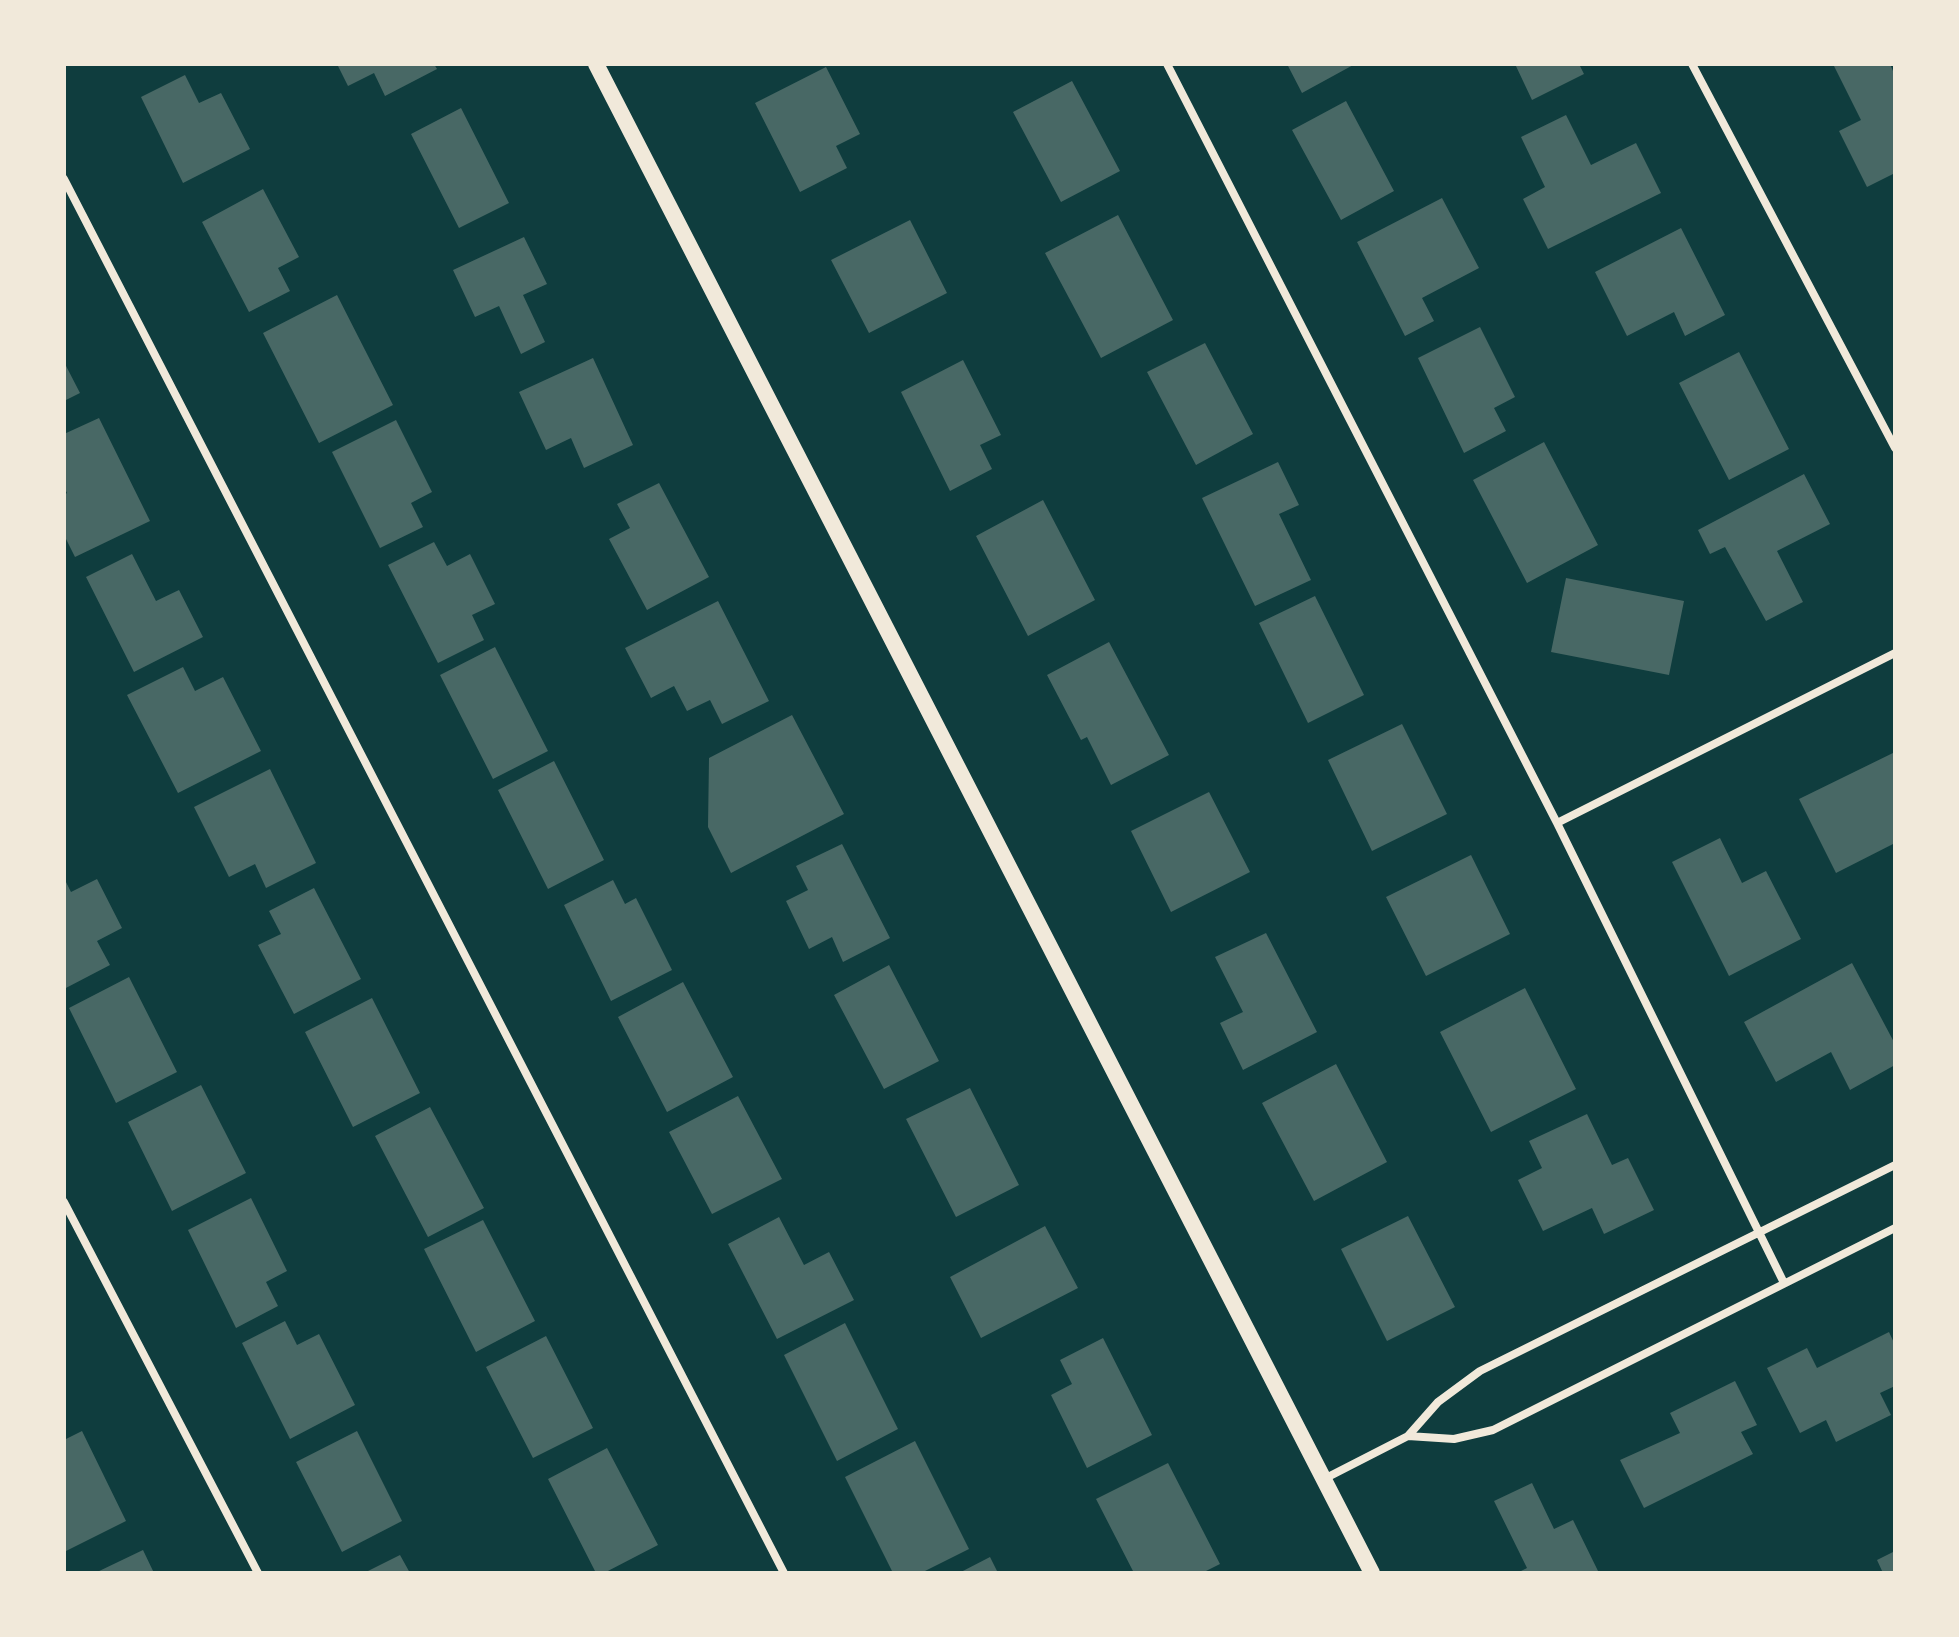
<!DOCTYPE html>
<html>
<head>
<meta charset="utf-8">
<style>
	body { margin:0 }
	#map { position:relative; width:1959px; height:1637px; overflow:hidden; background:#0f3d3e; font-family:Ubuntu,sans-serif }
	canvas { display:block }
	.frame { position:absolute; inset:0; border:66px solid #f1e9da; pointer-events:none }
</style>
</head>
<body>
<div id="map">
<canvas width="1959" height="1637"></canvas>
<div class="frame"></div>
</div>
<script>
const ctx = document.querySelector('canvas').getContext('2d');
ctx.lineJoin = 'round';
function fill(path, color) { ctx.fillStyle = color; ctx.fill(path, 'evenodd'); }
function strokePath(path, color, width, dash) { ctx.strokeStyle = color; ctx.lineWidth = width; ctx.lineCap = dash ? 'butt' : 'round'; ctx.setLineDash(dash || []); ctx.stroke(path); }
const building = new Path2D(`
	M337 64H434L437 69 385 96 374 73 348 86Z
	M1287 64H1355L1302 93Z
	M1515 64H1579L1584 74 1532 100Z
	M1837 64H1890L1893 71 1895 70V173L1867 187 1839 131 1861 120 1834 66Z
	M826 67 860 134 836 146 847 168 800 192 755 103Z
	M185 75 199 103 221 93 250 149 183 183 141 97Z
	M1072 81 1120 171 1061 202 1013 112Z
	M1346 101 1394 191 1341 220 1292 130Z
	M461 108 509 203 459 228 411 134Z
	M1566 115 1591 165 1636 143 1661 193 1548 249 1523 199 1545 187 1521 137Z
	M263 189 299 257 278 268 290 291 249 312 202 222Z
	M1442 198 1479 268 1422 298 1434 321 1405 336 1357 242Z
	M1118 215 1173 320 1101 358 1045 253Z
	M910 220 947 293 869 333 831 260Z
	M1681 228 1725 315 1685 336 1674 312 1627 336 1595 272Z
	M524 237 547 284 523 295 545 342 521 354 499 306 475 317 453 270Z
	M337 295 393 405 319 443 263 333Z
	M1480 327 1515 397 1494 408 1506 431 1464 453 1418 358Z
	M1205 343 1253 434 1196 465 1147 372Z
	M1739 352 1789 449 1729 480 1679 383Z
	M593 358 633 445 584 468 571 438 546 450 519 392Z
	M963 360 1001 435 980 445 992 469 950 491 901 392Z
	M64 362 80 393 64 401Z
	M99 418 150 521 75 557 64 535V495L67 493 64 487V434Z
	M396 420 432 492 411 503 423 527 380 548 332 452Z
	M1544 442 1598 545 1527 583 1473 480Z
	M1278 462 1299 505 1279 514 1311 580 1255 606 1202 498Z
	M1804 474 1830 524 1777 551 1803 602 1766 621 1725 547 1710 554 1698 530Z
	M659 483 709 577 647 610 609 539 630 528 617 504Z
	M1043 500 1095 600 1028 636 976 536Z
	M434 542 447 566 470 554 495 604 472 615 484 640 438 663 388 565Z
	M132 554 156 601 179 590 203 637 134 672 86 577Z
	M1566 578 1684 601 1669 675 1551 652Z
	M1315 596 1364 695 1308 723 1259 623Z
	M718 601 769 701 722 724 710 700 687 711 674 686 651 698 625 648Z
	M1109 642 1169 755 1111 785 1087 737 1081 740 1047 675Z
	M495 647 548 751 493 779 440 675Z
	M183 667 195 691 223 677 261 751 178 793 127 695Z
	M792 715 844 814 731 873 708 827 709 758Z
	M1402 724 1447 814 1372 851 1328 760Z
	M1895 752V812L1893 814 1895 843 1836 873 1799 799Z
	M554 761 604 860 548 889 498 790Z
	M270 769 316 863 266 888 255 864 229 877 194 807Z
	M1209 792 1250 872 1171 912 1131 831Z
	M1720 838 1742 883 1766 871 1801 939 1729 976 1672 862Z
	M842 844 890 938 843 962 832 937 809 949 786 901 808 890 796 866Z
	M1471 855 1510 934 1426 976 1386 897Z
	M64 878 71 892 97 879 122 928 97 941 110 965 64 989Z
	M613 880 625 904 636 898 672 970 611 1001 564 905Z
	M314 888 361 979 294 1014 258 945 281 934 269 911Z
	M1266 933 1317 1032 1243 1070 1220 1023 1243 1012 1215 957Z
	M1852 963 1895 1044V1065L1850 1090 1831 1052 1776 1082 1744 1022Z
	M889 965 939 1061 884 1089 834 995Z
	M129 977 177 1072 116 1103 69 1008Z
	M683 982 733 1077 667 1112 618 1017Z
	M1525 988 1576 1089 1491 1132 1440 1032Z
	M372 998 420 1093 353 1127 305 1032Z
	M1336 1064 1387 1162 1314 1201 1262 1103Z
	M201 1085 246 1173 172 1211 128 1122Z
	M970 1088 1019 1185 956 1217 906 1119Z
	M738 1096 782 1179 712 1214 669 1132Z
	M430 1107 484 1208 428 1237 375 1136Z
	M1587 1114 1612 1165 1628 1158 1654 1210 1604 1234 1592 1208 1543 1231 1518 1180 1542 1168 1529 1141Z
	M251 1198 287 1271 266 1282 278 1306 236 1328 188 1230Z
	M1408 1216 1455 1307 1387 1341 1341 1249Z
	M779 1217 804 1265 829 1252 854 1300 777 1339 728 1244Z
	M483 1220 535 1321 476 1352 424 1249Z
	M1045 1226 1078 1288 981 1338 950 1277Z
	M285 1321 297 1345 319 1334 355 1405 290 1439 242 1343Z
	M845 1323 898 1429 837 1461 784 1355Z
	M1889 1332 1895 1345V1386L1880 1393 1891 1415 1836 1442 1826 1420 1800 1433 1767 1368 1807 1348 1817 1368Z
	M546 1336 593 1428 533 1458 486 1367Z
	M1103 1338 1152 1435 1087 1468 1051 1395 1072 1384 1060 1360Z
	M1735 1381 1757 1425 1741 1432 1753 1454 1644 1508 1620 1460 1680 1433 1670 1413Z
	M82 1431 126 1521 64 1552V1440Z
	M357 1431 402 1521 342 1552 296 1462Z
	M915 1441 969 1549 921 1573H893L845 1477Z
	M607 1448 658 1545 604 1573H596L548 1479Z
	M1168 1463 1220 1564 1202 1573H1134L1096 1499Z
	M1532 1483 1554 1529 1573 1520 1599 1573H1517L1527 1568 1494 1501Z
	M143 1550 154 1573H95Z
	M1895 1551V1573H1883L1877 1560Z
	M400 1555 410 1573H364Z
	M990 1557 998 1573H959Z`);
const minor = new Path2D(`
	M1167 64 1557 823 1784 1283
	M1692 64 1895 448
	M64 179 784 1573
	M1557 823 1895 653
	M64 1202 258 1573
	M1408 1436 1454 1439 1493 1430 1895 1228
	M1324 1479 1408 1436 1438 1402 1480 1371 1895 1165`);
const secondary = new Path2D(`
	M596 64 1372 1573`);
fill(building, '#486865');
strokePath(minor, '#f1e9da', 8);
strokePath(secondary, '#f1e9da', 16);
</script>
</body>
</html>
